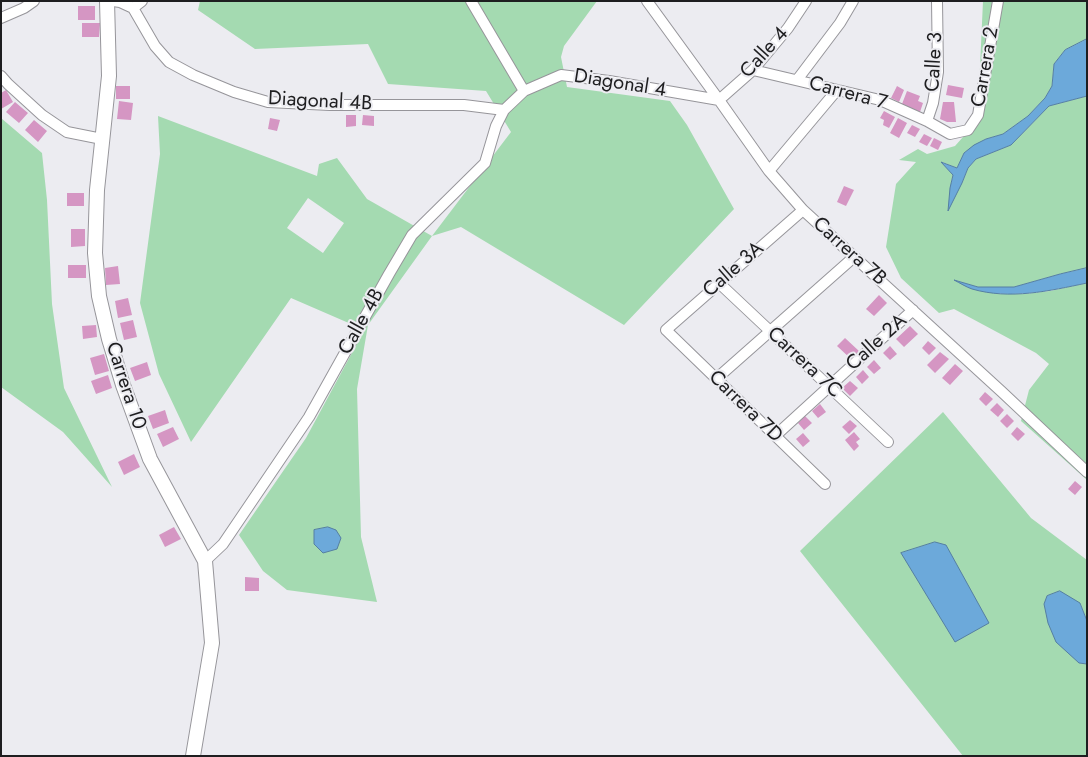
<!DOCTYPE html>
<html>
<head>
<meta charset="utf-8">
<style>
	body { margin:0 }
	#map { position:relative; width:1088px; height:757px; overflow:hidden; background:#ececf1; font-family:Jost,sans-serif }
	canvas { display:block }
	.frame { position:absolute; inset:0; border:2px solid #1e1e20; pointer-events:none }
</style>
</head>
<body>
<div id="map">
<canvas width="1088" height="757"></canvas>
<div class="frame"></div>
</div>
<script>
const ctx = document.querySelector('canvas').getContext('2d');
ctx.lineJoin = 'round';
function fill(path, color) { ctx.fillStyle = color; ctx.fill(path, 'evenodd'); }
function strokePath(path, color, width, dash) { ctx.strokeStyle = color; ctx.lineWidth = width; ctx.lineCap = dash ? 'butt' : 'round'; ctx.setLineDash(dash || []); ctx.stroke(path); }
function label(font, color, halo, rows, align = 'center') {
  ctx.font = font + ' Jost,sans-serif'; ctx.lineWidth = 4; ctx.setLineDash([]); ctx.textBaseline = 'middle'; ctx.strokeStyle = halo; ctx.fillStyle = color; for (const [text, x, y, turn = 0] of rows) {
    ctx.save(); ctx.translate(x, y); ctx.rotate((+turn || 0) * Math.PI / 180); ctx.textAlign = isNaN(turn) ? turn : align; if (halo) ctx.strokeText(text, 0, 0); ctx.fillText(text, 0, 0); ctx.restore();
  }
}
const green = new Path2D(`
	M200 1H597L564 46 561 57 567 87 670 101 687 125 734 209 624 325 461 227 432 236 368 325 357 389 361 537 377 602 287 590 263 571 239 535 306 438 367 325 351 324 291 298 191 442 159 374 140 303 160 154 158 116 317 176 319 164 337 158 367 199 432 236 511 132 486 91 388 84 368 44 255 49 198 10ZM308 198 344 223 323 253 287 228Z
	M983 1H1087V39L1065 50 1054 64 1052 86 1045 98 1028 116 1003 134 986 139 964 153 957 168 942 162 953 175 951 183H962L968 168 976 159 1011 145 1049 106 1087 96V268L1060 274 1014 287H978L957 281 998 294H1024L1050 291 1087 283V480L1021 421 1029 390 1049 364 1036 353 954 309 939 313 901 278 886 247 896 184 916 162 899 160 918 149 927 154 955 146 979 119V89Z
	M1 118 42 153 47 200 52 304 64 388 112 487 63 432 1 387Z
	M943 412 1031 518 1087 560V621L1080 603 1079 663 1087 664V756H963L800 551Z`);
const water = new Path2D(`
	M1087 39V96L1049 106 1011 145 976 159 968 168 962 183 948 211 950 188 953 175 941 162 957 168 964 153 974 145 986 139 1003 134 1028 116 1045 98 1052 86 1054 64 1065 50Z
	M1087 268V283C1049 291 1010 300 972 289 966 287 960 283 954 280L978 287H1014L1060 274Z
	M328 527 336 530 341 538 337 549 323 553 314 544V530Z
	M935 542 946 545 989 623 955 642 901 553Z
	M1060 591 1080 603 1087 621V664L1079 663 1056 642 1048 623 1044 604 1047 596Z`);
const building = new Path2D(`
	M78 6H95V20H78Z
	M82 23H100L99 37H82Z
	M948 85 964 88 962 98 946 95Z
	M116 86H130V99H116Z
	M897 86 904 90 899 102 891 98Z
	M6 90 13 102 1 109V93Z
	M907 91 920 96 918 101 923 103 920 112 902 104Z
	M119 101 133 103 131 120 117 119Z
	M15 102 28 113 19 123 6 112Z
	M943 102H954L956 122H947L940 119Z
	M884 111 895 117 889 128 883 125 884 120 880 118Z
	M346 115H356V126L346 127Z
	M363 115 374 116V126L362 125Z
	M270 118 280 120 277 131 268 129Z
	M898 118 907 123 899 138 890 133Z
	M34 120 47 131 38 142 25 130Z
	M912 125 920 129 915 137 907 133Z
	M924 134 932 138 927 146 919 142Z
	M934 138 942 142 938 150 930 146Z
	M844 186 854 190 846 206 837 202Z
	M67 193H84V206H67Z
	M71 229H85V246L71 247Z
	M68 265H86V278H68Z
	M118 266 120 284 106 285 105 268Z
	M879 295 887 303 874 316 866 309Z
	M128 298 132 315 118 318 115 301Z
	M133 320 137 337 124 340 120 323Z
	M96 325 97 337 83 339 82 326Z
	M910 326 918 334 904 347 896 339Z
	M845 338 859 351 851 359 837 346Z
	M928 341 936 348 929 355 922 348Z
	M890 346 897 354 890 360 883 353Z
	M940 352 949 359 935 373 927 365Z
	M104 354 109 371 95 375 90 358Z
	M874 360 881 368 874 374 867 367Z
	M147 362 151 375 135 381 130 368Z
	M955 364 963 371 950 385 942 378Z
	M863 370 869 377 862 384 856 377Z
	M108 375 112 388 96 394 91 381Z
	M850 381 858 388 850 396 842 388Z
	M985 392 993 399 986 406 979 399Z
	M997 403 1004 410 998 417 990 410Z
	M820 404 826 412 818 418 812 411Z
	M165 410 169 423 153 429 148 416Z
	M1007 414 1014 421 1007 428 1000 421Z
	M805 416 812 423 804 430 798 423Z
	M850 420 857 426 849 434 842 427Z
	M173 427 179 439 163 447 157 434Z
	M1017 427 1025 434 1018 441 1011 434Z
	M854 432 860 439 856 442 859 446 854 451 845 440Z
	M803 433 810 441 803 447 796 439Z
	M134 454 140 467 124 475 118 462Z
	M1075 481 1082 487 1075 495 1068 489Z
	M174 527 181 539 165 547 159 535Z
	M245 577 259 578V591H245Z`);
const street = new Path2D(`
	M113 1 120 2 133 8 155 46 169 62 193 75 234 92 268 102 330 105H464L504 110
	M471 1 524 91
	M647 1 719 100 769 171 803 210 1002 392 1087 472
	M133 8 142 1
	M1 18 24 8 34 1
	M753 70 880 100 927 121 950 134 968 130 978 115 998 1
	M1 76 8 84 42 115 67 132 102 139
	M797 80 840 23 853 1
	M719 100 753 70 788 28 806 1
	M927 121 933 103 938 72 937 1
	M769 171 837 90
	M803 210 666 330 825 484
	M719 283 888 442
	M716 379 854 257
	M775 436 913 310
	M205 561 223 544 309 417 389 274 412 235 485 163 496 126 504 110 524 91 561 75 609 81 719 100`);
const secondary = new Path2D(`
	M107 1 109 76 97 190 95 253 99 296 109 339 123 385 150 459 205 561 212 643 193 756`);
const streetNames = [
	["Calle 4",765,53,-48],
	["Calle 3",935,62,-87],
	["Carrera 2",986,67,-80],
	["Diagonal 4",620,84,9],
	["Carrera 7",848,94,15],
	["Diagonal 4B",320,102,3],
	["Carrera 7B",849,252,42],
	["Calle 3A",734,270,-41],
	["Calle 4B",362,322,-61],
	["Calle 2A",877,343,-42],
	["Carrera 7C",804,363,43],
	["Carrera 10",125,386,72],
	["Carrera 7D",745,407,44]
];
fill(green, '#a4dab1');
fill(water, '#6ca9da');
strokePath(water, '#557fa2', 1);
fill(building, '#d596c3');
strokePath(street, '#96959a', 12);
strokePath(secondary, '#96959a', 16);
strokePath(street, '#fff', 10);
strokePath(secondary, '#fff', 14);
label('20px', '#1e1e20', '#ececf1', streetNames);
</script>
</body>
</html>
